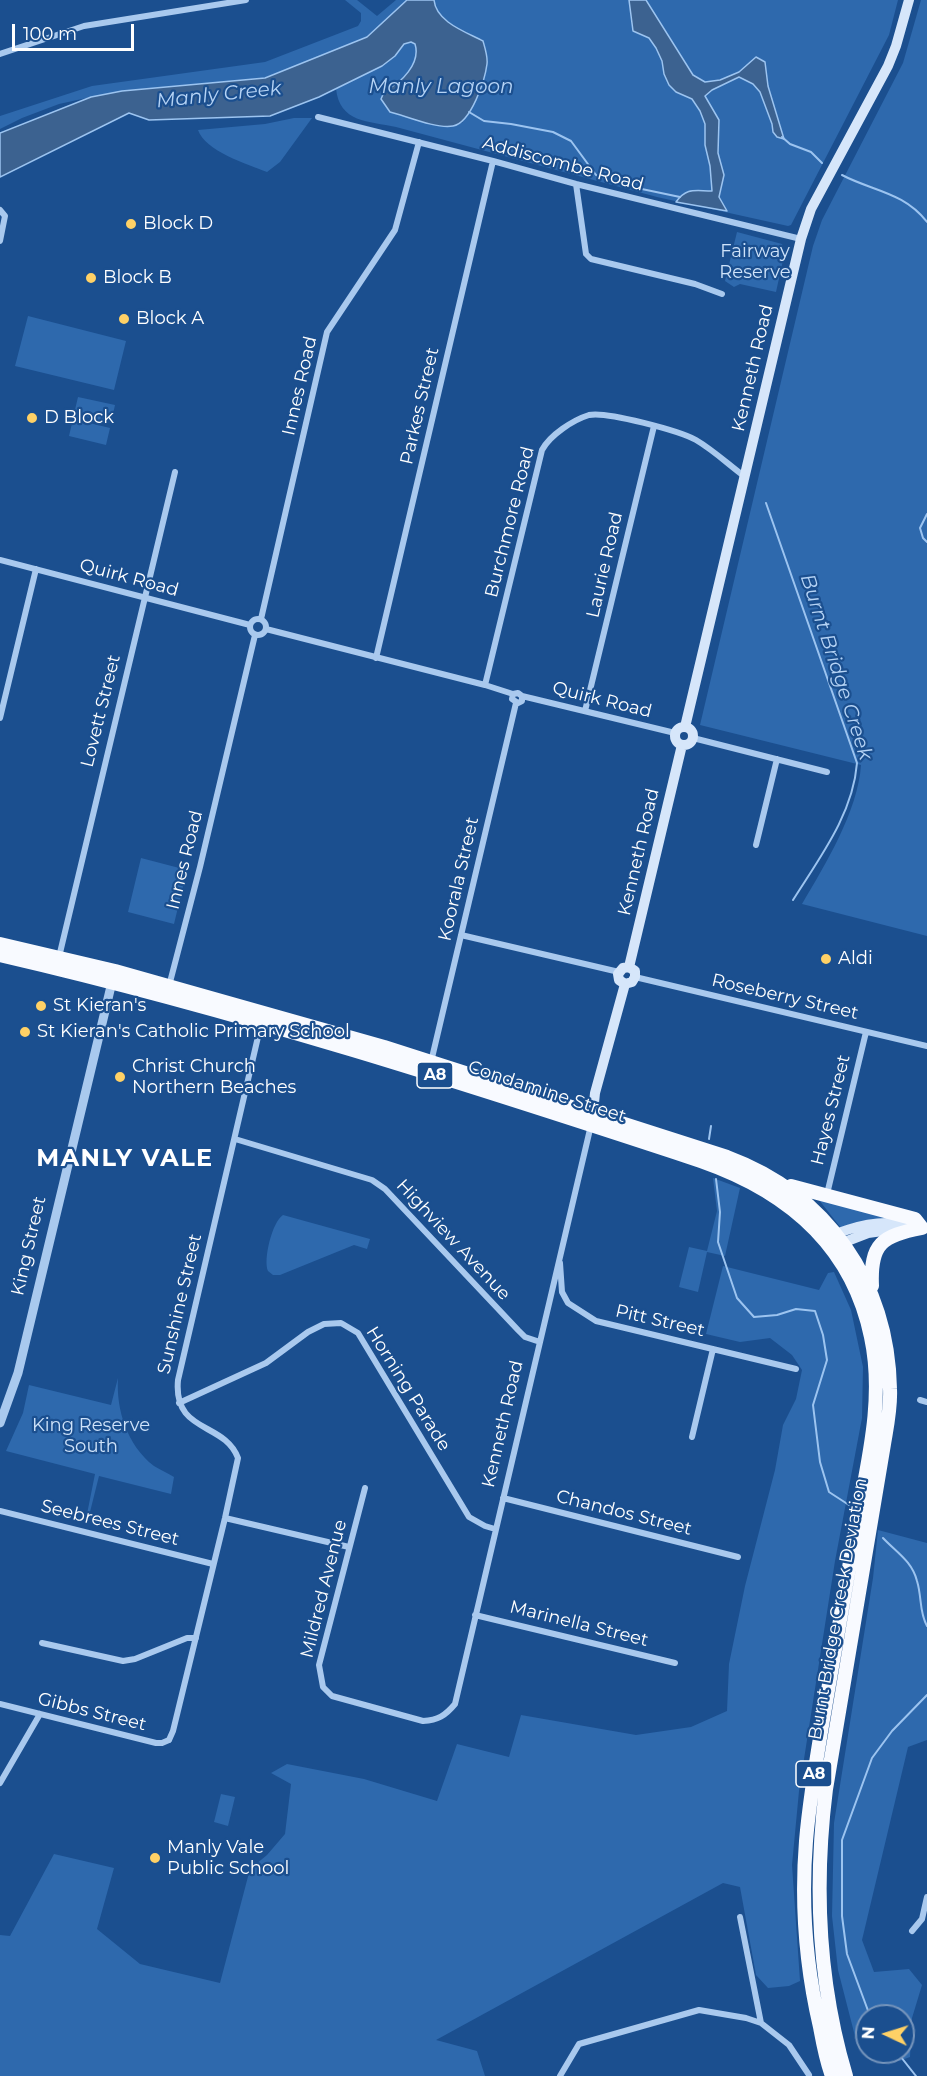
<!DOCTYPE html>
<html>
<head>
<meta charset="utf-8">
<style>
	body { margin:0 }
	#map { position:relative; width:927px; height:2076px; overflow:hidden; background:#1b4f8f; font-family:Montserrat,sans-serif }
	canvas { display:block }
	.north { position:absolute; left:855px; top:2004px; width:60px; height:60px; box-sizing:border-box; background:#1b4f8f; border:2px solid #7695bc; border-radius:50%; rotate:274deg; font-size:16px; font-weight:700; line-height:24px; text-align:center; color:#fff }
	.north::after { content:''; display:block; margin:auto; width:21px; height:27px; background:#ffd166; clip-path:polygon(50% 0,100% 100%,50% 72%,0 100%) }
	.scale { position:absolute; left:12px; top:24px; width:122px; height:27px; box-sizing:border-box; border:3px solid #fff; border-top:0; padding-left:8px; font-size:18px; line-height:21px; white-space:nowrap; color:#fff; -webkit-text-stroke:4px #1b4f8f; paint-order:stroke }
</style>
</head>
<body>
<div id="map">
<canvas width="927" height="2076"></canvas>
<div class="north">N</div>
<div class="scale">100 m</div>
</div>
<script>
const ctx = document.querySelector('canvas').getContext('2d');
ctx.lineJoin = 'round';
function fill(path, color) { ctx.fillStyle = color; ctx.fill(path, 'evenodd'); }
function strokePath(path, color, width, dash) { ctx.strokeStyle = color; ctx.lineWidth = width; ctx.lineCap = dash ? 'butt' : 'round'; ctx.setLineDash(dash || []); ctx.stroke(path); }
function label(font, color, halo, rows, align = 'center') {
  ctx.font = font + ' Montserrat,sans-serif'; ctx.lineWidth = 4.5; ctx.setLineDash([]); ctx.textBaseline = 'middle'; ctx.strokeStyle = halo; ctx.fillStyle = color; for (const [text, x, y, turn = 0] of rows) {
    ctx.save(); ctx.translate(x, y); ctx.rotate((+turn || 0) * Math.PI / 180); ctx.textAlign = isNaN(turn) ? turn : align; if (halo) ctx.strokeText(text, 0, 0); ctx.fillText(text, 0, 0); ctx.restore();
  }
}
const green = new Path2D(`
	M345 0H357L377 16 396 0H407L367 37 265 78 91 97 59 104 22 118 0 129V116L92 86 265 62 358 26 361 21V13Z
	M434 0H898L889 35 791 225 788 226 657 197 396 127C369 121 339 123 336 88 362 76 387 66 404 44L411 42 415 44C421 63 401 84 385 90L462 123 478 96 488 61 483 41C466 32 436 22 434 0Z
	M921 0H927V936L802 904C825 865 858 811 861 765L700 725 813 246 822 220 903 63Z
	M294 118H312L280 162 267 172C247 164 205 151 198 130L265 124Z
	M737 232 782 244 785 251 776 292 740 284 734 287 725 281Z
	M28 316 126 341 114 390 15 366Z
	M78 397 115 405 111 423 74 414Z
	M73 419 110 428 106 445 69 436Z
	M141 858 187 870 174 924 128 912Z
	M713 1178 740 1188 725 1256 707 1252 698 1292 679 1287 689 1247 707 1251 717 1211Z
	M819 1200 885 1215 884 1219 841 1228Z
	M283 1215 370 1239 367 1249 354 1245 280 1275H273L268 1271C263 1260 272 1222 283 1215Z
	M723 1266 819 1290 828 1273 834 1272 851 1310 863 1367 862 1418 835 1561 799 1791 792 1865 800 1981 789 1986 768 1988 756 1975 740 1887 723 1883 436 2040 477 2051 485 2076H0V1935L10 1936 54 1854 114 1868 97 1929 140 1964 220 1983 250 1869 267 1855 285 1834 291 1784 271 1773 287 1764 364 1779 437 1801 457 1744 509 1757 521 1715 636 1735 691 1727 727 1711 729 1664 745 1586 775 1470 783 1425 796 1399 802 1370 792 1355 770 1338 740 1342 706 1334Z
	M118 1378C116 1410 127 1445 154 1466 160 1470 168 1473 174 1477L171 1494 99 1476 88 1520 86 1519 95 1474 6 1451 23 1413 29 1385 111 1405Z
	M878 1530 927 1543V1740L908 1747 862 1940 874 1972 909 1969 922 1985 912 2018 910 2057 899 2061 885 2052H903V2016H867V2045L857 2044 838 1970 832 1916 834 1823 873 1578Z
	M221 1794 235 1797 228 1826 214 1822Z`);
const water = new Path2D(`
	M407 0H434C436 22 466 32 483 41 485 48 488 57 487 64 485 80 471 123 453 126 436 129 406 116 390 112L381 99 385 90C401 84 421 63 415 44L411 42 404 44 395 56 382 66 319 97 270 116 149 120 129 113 0 177V133L91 97 122 91 265 78 367 37Z
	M629 0H646L693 75 705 82 720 80 739 72 756 57 765 62 768 86 784 139 777 137 773 132 772 124 760 92 753 84 739 77 712 90 705 96 719 120 718 153 724 175 719 197 727 211 676 202C687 187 695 191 712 191L710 166 705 145V124L700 111 692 99 676 92 669 85 664 74 662 61 656 48 649 38 633 31Z`);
const stream = new Path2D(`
	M469 112 484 121 511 124 553 132 571 141 596 175 637 188 680 197
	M782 137 790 144 811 152 822 163
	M842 175C872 191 904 192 927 222
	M766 503 857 763C853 814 820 857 793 900
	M927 514 920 528 923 538 927 542
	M709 1139 711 1126
	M716 1179 720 1212 718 1242 737 1298 754 1317 777 1315 796 1309 815 1311 823 1335 827 1360 813 1405 820 1462 829 1492 849 1505
	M883 1538C896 1552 912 1561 917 1581 922 1597 919 1612 927 1626
	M870 2016 847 1954 842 1916V1840L872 1758 892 1731 927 1695
	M897 2052 916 2076`);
const minor = new Path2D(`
	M0 54 84 26 246 0
	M318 117 493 161 576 184 801 239
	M576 184 586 254 591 259 695 284 722 294
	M0 210 5 216 0 241
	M0 560 250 625
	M250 627a8 8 0 1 1 16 0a8 8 0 1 1-16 0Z
	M261 619 327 332 395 230 419 142
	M266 629 485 685 513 694
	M376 658 493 161
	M485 685 542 450C550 435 573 420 589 415 606 411 680 431 696 440 713 450 728 464 744 476
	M522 696V701L518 703 512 699 513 694 518 693 522 696 675 733
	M585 711 654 426
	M0 718 36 569
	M693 738 827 772
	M756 845 777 759
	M461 935 619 972
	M59 957 175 472
	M635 977 927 1046
	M169 986 200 867 255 635
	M431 1062 516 703
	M235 1139 372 1180 385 1189 518 1330 525 1337 540 1342
	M827 1194 866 1032
	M560 1263 562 1292 568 1303 596 1321 796 1369
	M920 1400 927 1402
	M179 1403 266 1363 308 1332 324 1324 341 1323 358 1333 469 1517 485 1526 495 1529
	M692 1437 713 1349
	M365 1488 319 1665 323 1687 332 1696 423 1721C438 1720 445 1716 455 1704L591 1125
	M503 1498 738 1557
	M0 1511 213 1564
	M225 1518 349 1547
	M475 1615 675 1663
	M42 1643 123 1661 135 1659 187 1638H196
	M0 1704 156 1743H162L169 1740
	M169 1740 173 1731 225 1518 238 1458C224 1421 173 1434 178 1380L261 1024
	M0 1783 40 1714
	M740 1917 761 2023
	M912 1931 922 1919 927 1897
	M560 2076 579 2044 699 2010 746 2018 761 2023 789 2045 809 2075`);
const tertiary = new Path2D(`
	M0 1423 18 1373 112 982`);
const secondary = new Path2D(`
	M675 736a9 9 0 1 1 18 0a9 9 0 1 1-18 0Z
	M685 727 801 239 811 209 888 66 896 46 909 0
	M629 967 682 745
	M625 984 632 982 635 977V971L629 967
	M625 984 619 980 618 974 623 968 629 967
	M592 1122 595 1093 625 984
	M836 1234C866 1222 889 1220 920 1227
	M842 1243 868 1233 904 1228`);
const trunk = new Path2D(`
	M0 944 115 971 384 1047 727 1157C827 1194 888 1282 890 1389 891 1408 887 1426 884 1444L826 1789C814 1885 818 1982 846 2076
	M0 955C238 1010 470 1085 701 1161 787 1191 852 1244 871 1337 885 1402 866 1468 855 1532 846 1587 836 1642 827 1696 819 1744 810 1793 806 1841 801 1903 806 1967 820 2027 823 2043 826 2060 832 2076
	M791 1186 915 1219 922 1228C882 1236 870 1243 872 1286`);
const markers = [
	[131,224,6,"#ffd166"],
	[91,278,6,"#ffd166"],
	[124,319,6,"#ffd166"],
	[32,418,6,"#ffd166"],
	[826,959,6,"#ffd166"],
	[41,1006,6,"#ffd166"],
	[25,1032,6,"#ffd166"],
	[120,1077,6,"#ffd166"],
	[155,1858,6,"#ffd166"]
];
const shields = [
	[435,1075,36],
	[814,1774,36]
];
const shieldNames = [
	["A8",435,1075],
	["A8",814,1774]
];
const streetNames = [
	["Addiscombe Road",563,164,15],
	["Kenneth Road",753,368,-77],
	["Innes Road",300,386,-77],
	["Parkes Street",420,406,-77],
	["Burchmore Road",510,522,-76],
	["Laurie Road",605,565,-77],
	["Quirk Road",129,578,15],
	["Quirk Road",602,700,14],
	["Lovett Street",101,711,-76],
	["Kenneth Road",639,852,-77],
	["Innes Road",185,860,-76],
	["Koorala Street",459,879,-77],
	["Roseberry Street",785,997,13],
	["Condamine Street",547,1092,18],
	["Hayes Street",831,1110,-76],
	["Highview Avenue",453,1240,47],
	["King Street",29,1246,-77],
	["Sunshine Street",180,1304,-77],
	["Pitt Street",660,1321,13],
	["Horning Parade",408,1389,58],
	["Kenneth Road",503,1424,-77],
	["Chandos Street",624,1513,14],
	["Seebrees Street",110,1523,14],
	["Mildred Avenue",324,1589,-76],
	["Burnt Bridge Creek Deviation",838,1609,-80],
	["Marinella Street",579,1624,14],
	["Gibbs Street",92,1712,14]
];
const poiNames = [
	["Block D",143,224],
	["Block B",103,278],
	["Block A",136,319],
	["D Block",44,418],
	["Aldi",838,959],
	["St Kieran's",53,1006],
	["St Kieran's Catholic Primary School",37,1032],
	["Christ Church",132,1067],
	["Northern Beaches",132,1088],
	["Manly Vale",167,1848],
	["Public School",167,1869]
];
const parkNames = [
	["Fairway",755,252],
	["Reserve",755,273],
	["King Reserve",91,1426],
	["South",91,1447]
];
const waterNames = [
	["Manly Lagoon",441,87],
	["Manly Creek",219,95,-6],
	["Burnt Bridge Creek",836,667,72]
];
const districtNames = [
	["MANLY VALE",125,1159]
];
fill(green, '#2e69ad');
fill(water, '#3c6290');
strokePath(water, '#9cc4f0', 1.5);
strokePath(stream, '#9cc4f0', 2);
strokePath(minor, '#a9c9ee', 6);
strokePath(tertiary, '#a9c9ee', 9);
strokePath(secondary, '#d6e6fa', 10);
strokePath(trunk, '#f8faff', 14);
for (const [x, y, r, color] of markers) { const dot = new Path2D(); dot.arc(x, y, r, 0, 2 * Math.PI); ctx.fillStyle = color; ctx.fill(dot); strokePath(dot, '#1b4f8f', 2); }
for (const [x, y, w] of shields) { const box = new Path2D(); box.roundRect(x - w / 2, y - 13, w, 26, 4.5); ctx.fillStyle = '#1b4f8f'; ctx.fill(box); strokePath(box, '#fff', 1.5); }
label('bold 16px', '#fff', null, shieldNames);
label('18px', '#fff', '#1b4f8f', streetNames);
label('18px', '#fff', '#1b4f8f', poiNames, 'left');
label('18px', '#cfe3fa', '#1b4f8f', parkNames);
label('italic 20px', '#b5d3f5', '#1b4f8f', waterNames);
ctx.letterSpacing = '1.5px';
label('bold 24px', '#fff', '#1b4f8f', districtNames);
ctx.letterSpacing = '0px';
</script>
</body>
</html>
